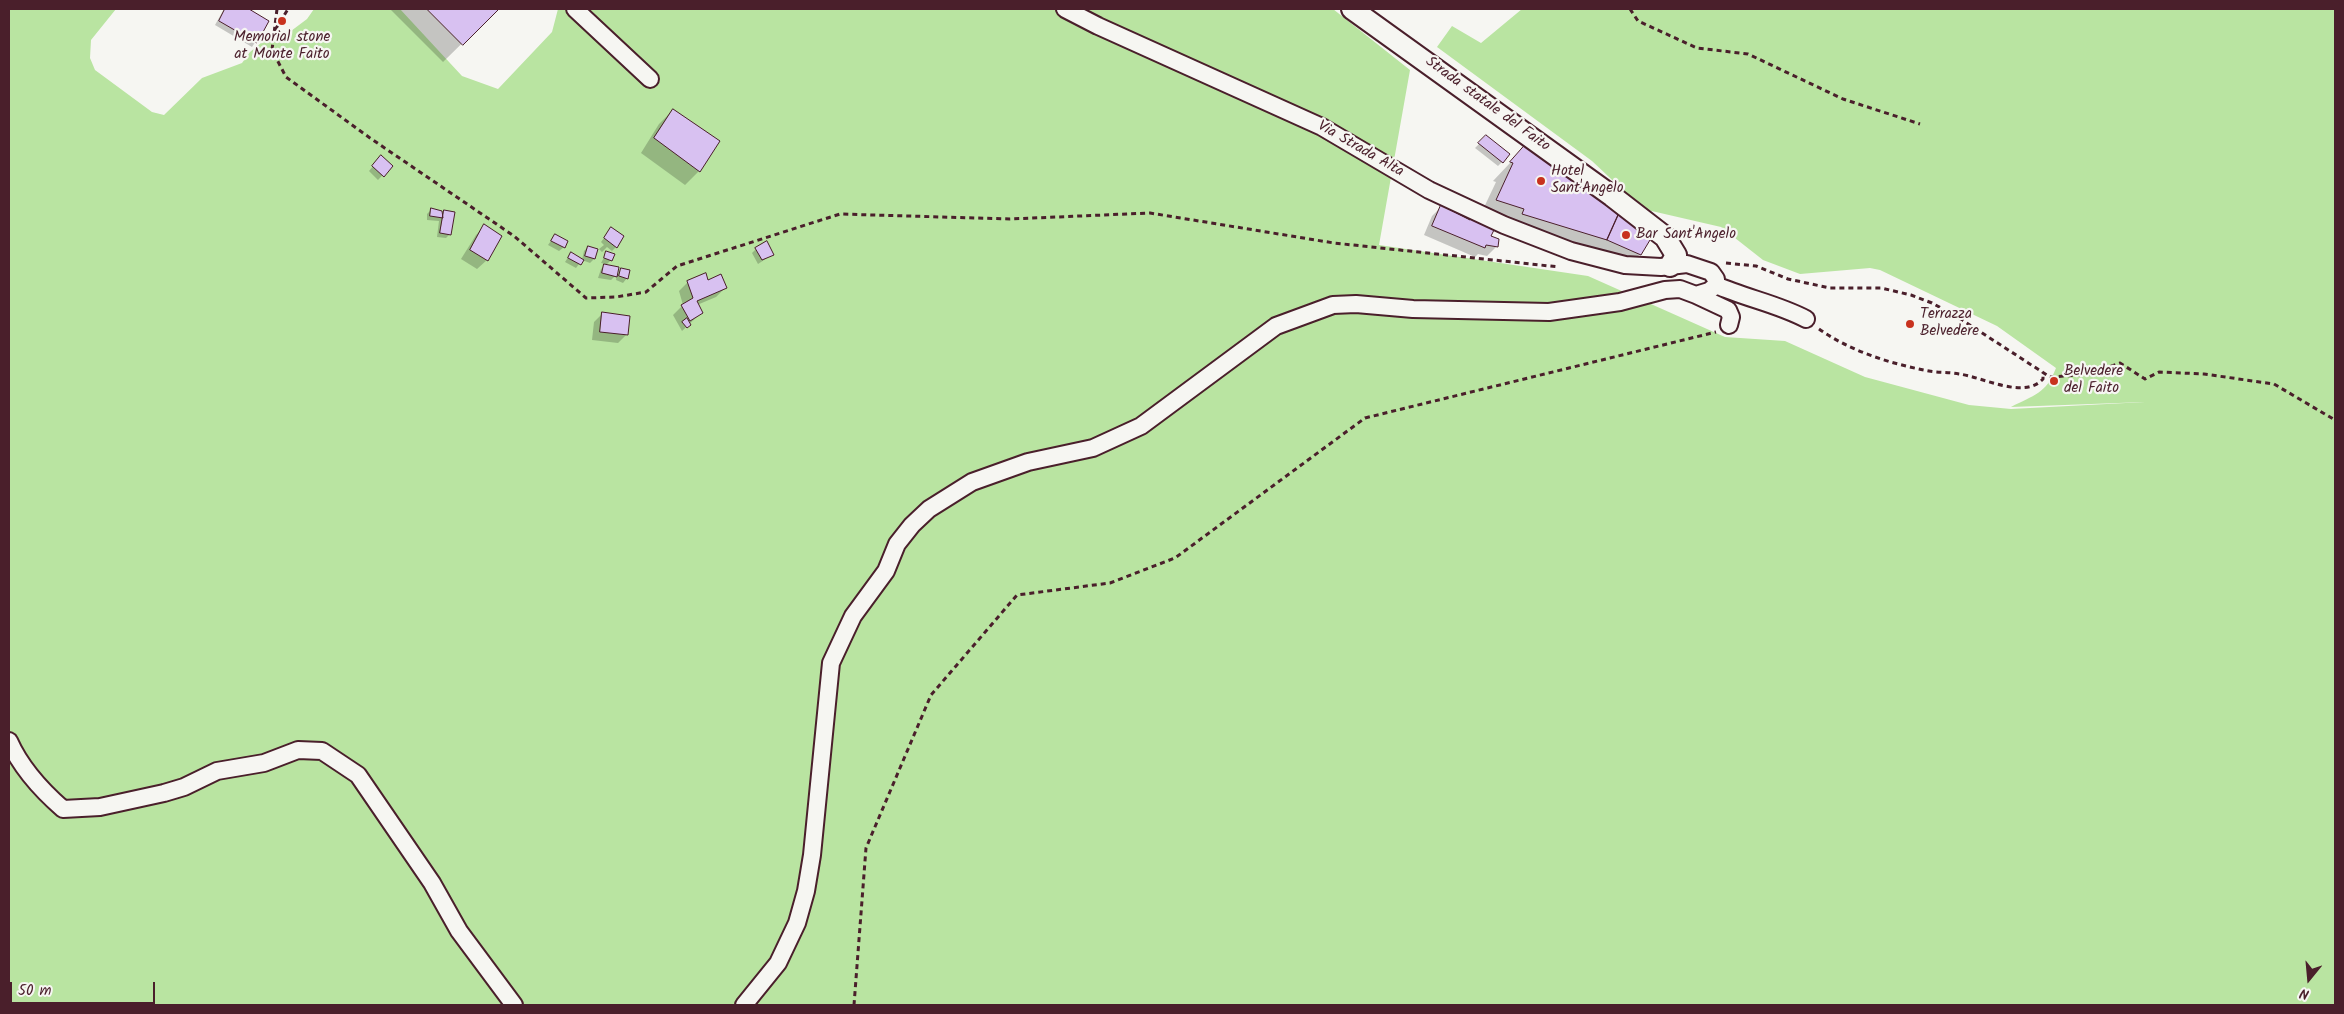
<!DOCTYPE html>
<html>
<head>
<meta charset="utf-8">
<style>
	body { margin:0 }
	#map { position:relative; width:2344px; height:1014px; overflow:hidden; background:#f6f6f2; font-family:Kalam,sans-serif }
	canvas { display:block }
	.frame { position:absolute; inset:0; border:10px solid #4a1f2b; pointer-events:none }
	.north { position:absolute; left:2284px; top:954px; width:50px; height:50px; -webkit-text-stroke:4px #f6f6f2; paint-order:stroke; rotate:197deg; font-size:14px; font-weight:700; line-height:20px; text-align:center; color:#4a1f2b }
	.north::after { content:''; display:block; margin:auto; width:18px; height:22px; background:#4a1f2b; clip-path:polygon(50% 0,100% 100%,50% 72%,0 100%) }
	.scale { position:absolute; left:10px; top:982px; width:145px; height:22px; box-sizing:border-box; border:2px solid #4a1f2b; border-top:0; padding-left:6px; font-size:15px; line-height:18px; white-space:nowrap; color:#4a1f2b; -webkit-text-stroke:4px #f6f6f2; paint-order:stroke }
</style>
</head>
<body>
<div id="map">
<canvas width="2344" height="1014"></canvas>
<div class="frame"></div>
<div class="north">N</div>
<div class="scale">50 m</div>
</div>
<script>
const ctx = document.querySelector('canvas').getContext('2d');
ctx.lineJoin = 'round';
function fill(path, color) { ctx.fillStyle = color; ctx.fill(path, 'evenodd'); }
function strokePath(path, color, width, dash) { ctx.strokeStyle = color; ctx.lineWidth = width; ctx.lineCap = dash ? 'butt' : 'round'; ctx.setLineDash(dash || []); ctx.stroke(path); }
function label(font, color, halo, rows, align = 'center') {
  ctx.font = font + ' Kalam,sans-serif'; ctx.lineWidth = 4.5; ctx.setLineDash([]); ctx.textBaseline = 'middle'; ctx.strokeStyle = halo; ctx.fillStyle = color; for (const [text, x, y, turn = 0] of rows) {
    ctx.save(); ctx.translate(x, y); ctx.rotate((+turn || 0) * Math.PI / 180); ctx.textAlign = isNaN(turn) ? turn : align; if (halo) ctx.strokeText(text, 0, 0); ctx.fillText(text, 0, 0); ctx.restore();
  }
}
const green = new Path2D(`
	M9 9H116L91 40 90 58 95 70 152 112 164 115 202 78 242 63 250 52 261 43 291 31 307 19 314 9H400L462 76 498 89 552 32 558 9H1333L1410 70 1379 245 1588 276 1725 337 1785 341 1865 377 1969 405 2011 409 2145 402 2011 407C2034 395 2046 394 2056 368L1997 326 1880 270 1870 268 1800 274 1763 260 1721 227 1643 209 1592 161 1437 47 1452 26 1481 43 1522 9H2335V1005H9Z`);
const shadow = new Path2D(`
	M224 9H246L268 22 252 47 215 25Z
	M390 9H497L443 62Z
	M673 110 699 171 685 185 641 153 659 124Z
	M1487 136 1502 162 1498 166 1475 148Z
	M1526 146 1640 254 1631 263 1596 249 1587 258 1479 218 1496 182 1493 181Z
	M381 157 391 166 378 180 369 171Z
	M1441 207 1469 221 1472 217 1490 236 1498 240 1496 247 1487 256 1478 254 1475 257 1424 235 1432 216Z
	M431 210 441 215 444 211 450 234 446 238 437 237 439 221 427 220V214Z
	M485 226 487 260 477 269 461 259 476 235Z
	M611 229 616 247 612 251 607 247 602 252 599 249 604 245 601 242Z
	M555 235 564 247 559 251 548 245Z
	M588 247 596 250 594 259 590 263 582 260 576 268 565 262 571 253 582 260 584 251Z
	M756 249 773 254 758 264 752 253Z
	M607 252 611 260 606 265 616 276 622 270 627 278 623 283 616 280 617 274 611 280 598 278 601 269 606 264 601 263Z
	M708 281 725 288 716 297 697 305 701 313 682 331 673 315 683 305 679 291 688 282Z
	M603 313 627 334 618 343 592 340 594 322Z`);
const building = new Path2D(`
	M225 9H249L269 21 257 43 219 21Z
	M427 9H499L463 45Z
	M673 109 720 141 700 172 654 138Z
	M1486 135 1510 154 1503 163 1478 143Z
	M1526 144 1620 211 1607 240 1522 214 1524 209 1496 200 1513 163 1510 162Z
	M381 155 393 166 384 177 372 166Z
	M1441 205 1470 220 1472 216 1496 226 1491 236 1499 239 1498 247 1486 245 1485 248 1432 226Z
	M431 208 442 211 443 218 430 216Z
	M444 210 455 212 451 235 440 233Z
	M1620 211 1650 240 1641 255 1607 240Z
	M484 224 502 236 488 261 470 250Z
	M611 227 624 236 617 248 604 238Z
	M555 234 568 241 565 248 551 241Z
	M767 241 774 255 762 260 755 248Z
	M588 246 598 249 595 259 585 256Z
	M606 251 615 254 612 261 604 258Z
	M571 252 584 260 581 265 568 258Z
	M604 264 619 267 617 277 602 273Z
	M621 268 630 270 628 279 619 276Z
	M706 273 708 280 721 274 727 288 697 301 703 313 690 321 681 305 693 298 687 281Z
	M602 312 630 316 628 335 600 332Z
	M687 318 691 325 687 328 682 322Z`);
const path = new Path2D(`
	M277 9 272 50 286 77 370 138 514 236 586 298 616 297 646 292 677 266 840 214 1010 219 1150 213 1334 243 1559 267
	M1630 9 1638 21 1697 48 1748 54 1843 99 1920 124
	M275 30 288 9
	M1726 263 1756 266 1788 279 1830 288H1881L1911 295 1932 303 1959 318 2050 377 2096 374 2106 368 2120 363 2145 379 2159 372 2204 374 2274 384 2335 420
	M1819 329C1850 351 1891 364 1929 371 1939 373 1949 372 1959 374 1983 377 2024 400 2043 379V372
	M854 1005 866 848 931 695 1017 595 1110 583 1175 558 1365 418 1716 332`);
const minor = new Path2D(`
	M575 9 650 79
	M1716 285C1745 298 1778 304 1806 319
	M1696 295 1728 310 1731 317 1729 325
	M9 741C21 768 40 789 63 809L100 807 164 793 184 787 217 771 264 763 298 750 322 751 358 775 432 883 459 931 514 1005
	M744 1005 778 963 797 923 806 891 812 855 831 663 853 616 886 571 897 544 912 525 929 509 972 482 1028 462 1093 448 1141 426 1276 326 1333 305 1356 304 1413 309 1549 312 1620 302 1665 290 1680 289 1696 295 1709 291 1716 285V279L1711 272 1687 264 1661 267 1625 265 1571 251 1504 225 1429 190 1322 127 1098 26 1065 9`);
const tertiary = new Path2D(`
	M1352 9 1612 196 1665 237 1676 255 1670 266`);
const markers = [
	[282,21,5,"#c8321e"],
	[1541,181,5,"#c8321e"],
	[1626,235,5,"#c8321e"],
	[1910,324,5,"#c8321e"],
	[2054,381,5,"#c8321e"]
];
const poiNames = [
	["Memorial stone",282,38,"center"],
	["at Monte Faito",282,55,"center"],
	["Hotel",1551,172],
	["Sant'Angelo",1551,189],
	["Bar Sant'Angelo",1636,235],
	["Terrazza",1920,315],
	["Belvedere",1920,332],
	["Belvedere",2064,372],
	["del Faito",2064,389]
];
const streetNames = [
	["Strada statale del Faito",1487,105,36],
	["Via Strada Alta",1360,150,30]
];
fill(green, '#b9e4a1');
fill(shadow, '#0003');
fill(building, '#d8c1f1');
strokePath(building, '#4a1f2b', 1);
strokePath(minor, '#4a1f2b', 20);
strokePath(tertiary, '#4a1f2b', 24);
strokePath(path, '#4a1f2b', 3, [5, 4]);
strokePath(minor, '#f6f6f2', 16);
strokePath(tertiary, '#f6f6f2', 20);
for (const [x, y, r, color] of markers) { const dot = new Path2D(); dot.arc(x, y, r, 0, 2 * Math.PI); ctx.fillStyle = color; ctx.fill(dot); strokePath(dot, '#f6f6f2', 2); }
label('15px', '#4a1f2b', '#f6f6f2', poiNames, 'left');
label('15px', '#4a1f2b', '#f6f6f2', streetNames);
</script>
</body>
</html>
